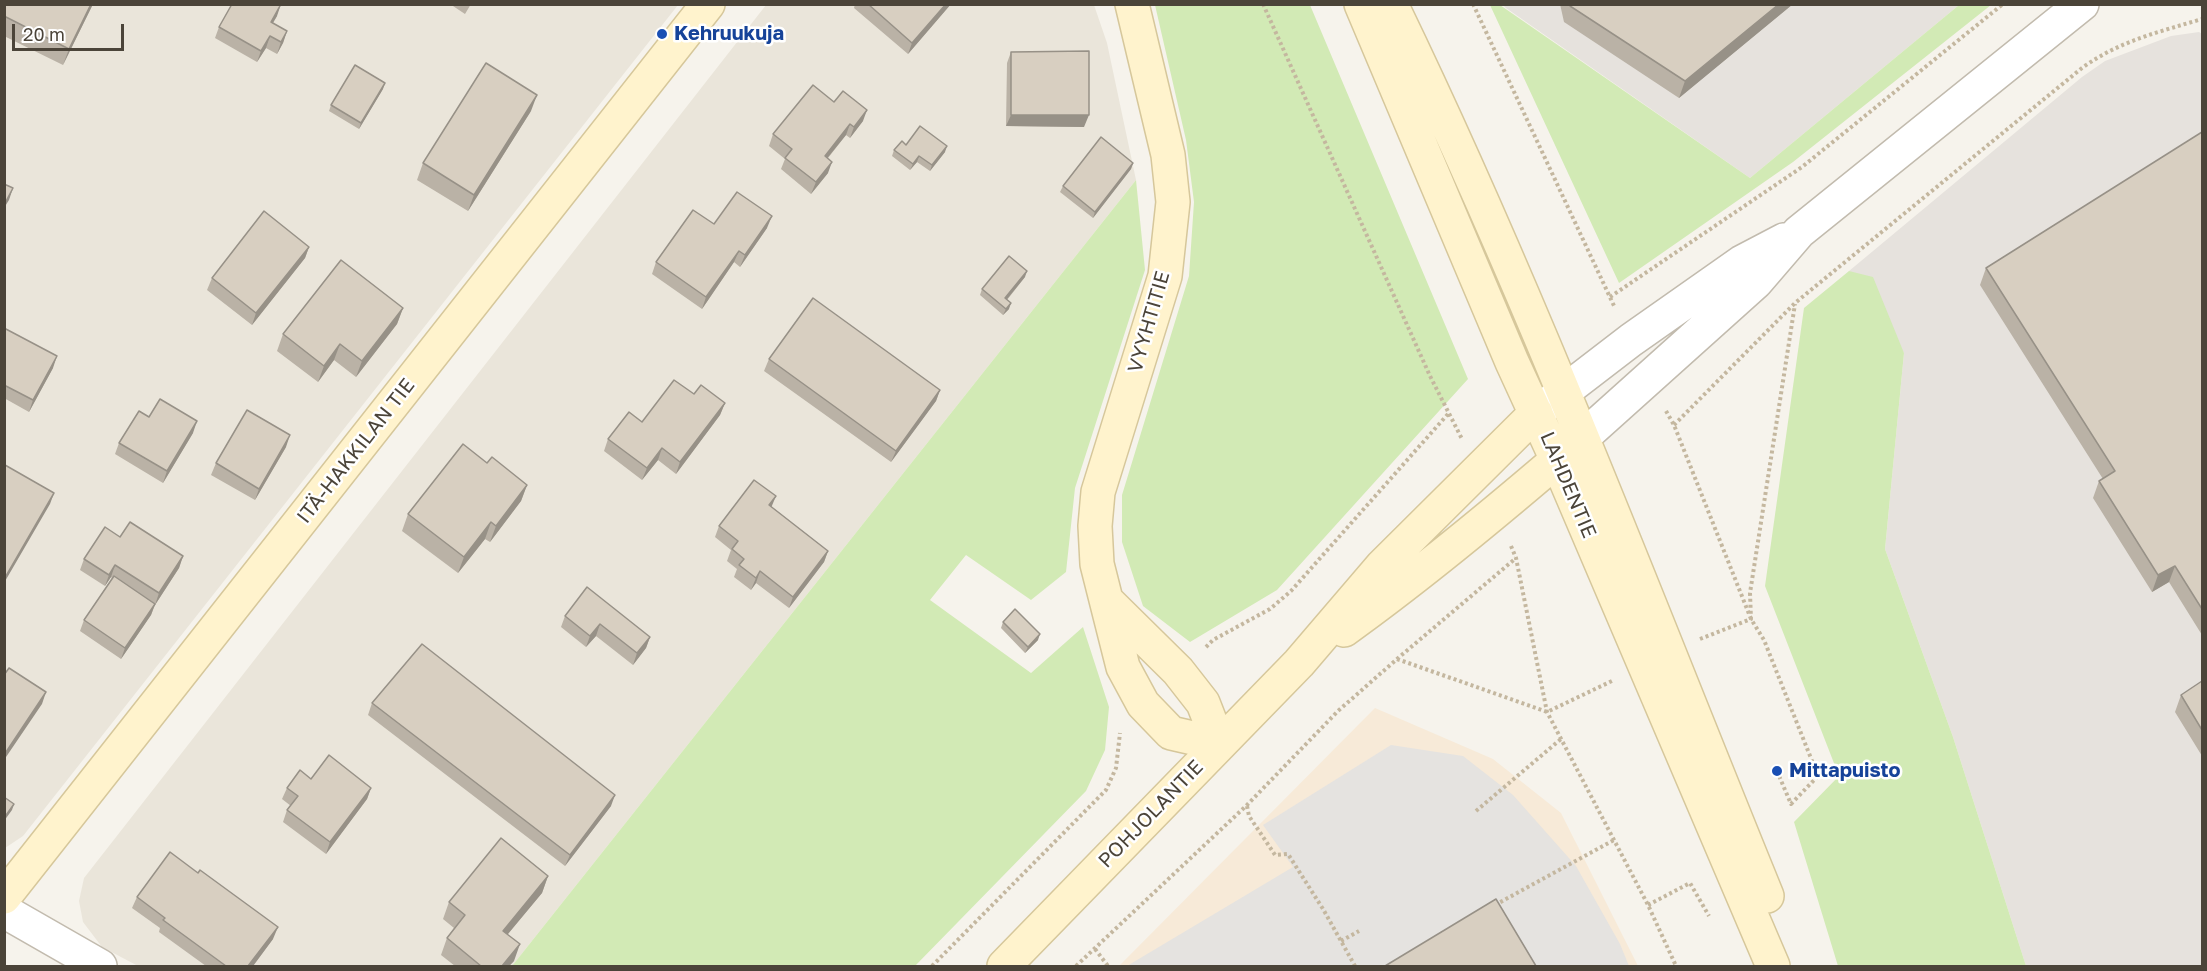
<!DOCTYPE html>
<html>
<head>
<meta charset="utf-8">
<style>
	body { margin:0 }
	#map { position:relative; width:2207px; height:971px; overflow:hidden; background:#f6f3ec; font-family:"Golos Text",sans-serif }
	canvas { display:block }
	.frame { position:absolute; inset:0; border:6px solid #4b4439; pointer-events:none }
	.scale { position:absolute; left:12px; top:24px; width:112px; height:27px; box-sizing:border-box; border:3px solid #4b4439; border-top:0; padding-left:8px; font-size:18px; line-height:21px; white-space:nowrap; color:#4b4439; -webkit-text-stroke:4px #fff; paint-order:stroke }
</style>
</head>
<body>
<div id="map">
<canvas width="2207" height="971"></canvas>
<div class="frame"></div>
<div class="scale">20 m</div>
</div>
<script>
const ctx = document.querySelector('canvas').getContext('2d');
ctx.lineJoin = 'round';
function fill(path, color) { ctx.fillStyle = color; ctx.fill(path, 'evenodd'); }
function strokePath(path, color, width, dash) { ctx.strokeStyle = color; ctx.lineWidth = width; ctx.lineCap = dash ? 'butt' : 'round'; ctx.setLineDash(dash || []); ctx.stroke(path); }
function label(font, color, halo, rows, align = 'center') {
  ctx.font = font + ' "Golos Text",sans-serif'; ctx.lineWidth = 5; ctx.setLineDash([]); ctx.textBaseline = 'middle'; ctx.strokeStyle = halo; ctx.fillStyle = color; for (const [text, x, y, turn = 0] of rows) {
    ctx.save(); ctx.translate(x, y); ctx.rotate((+turn || 0) * Math.PI / 180); ctx.textAlign = isNaN(turn) ? turn : align; if (halo) ctx.strokeText(text, 0, 0); ctx.fillText(text, 0, 0); ctx.restore();
  }
}
const residential = new Path2D(`
	M5 5H678L23 836 5 848Z
	M766 5H1094L1107 43 1136 180 512 966H138L102 947 83 922 79 901 84 878Z`);
const commercial = new Path2D(`
	M1375 708 1493 759 1561 813 1638 966H1119Z`);
const industrial = new Path2D(`
	M1503 5H1959L1750 178 1506 8Z
	M2199 32 2202 34V966H2026L1953 737 1885 549 1904 353 1849 271 2082 77 2105 61 2171 36Z`);
const green = new Path2D(`
	M1155 5H1310L1468 379 1277 590 1190 642 1143 606 1122 542V495L1189 276 1194 202 1186 140Z
	M1490 5H1500L1750 178 1959 5H1991L1793 162 1619 283Z
	M1136 180 1145 270 1075 488 1066 572 1031 600 966 555 930 600 1031 673 1083 627 1109 707 1105 750 1086 791 915 966H512Z
	M1849 271 1873 277 1904 353 1885 549 1953 737 2026 966H1838L1794 822 1839 776 1765 586 1804 308Z`);
const parking = new Path2D(`
	M1391 745 1463 756 1513 795 1576 866 1620 944 1629 966H1127L1293 867 1263 825Z`);
const path = new Path2D(`
	M1263 4 1430 376 1462 439
	M1473 4 1615 308
	M1610 297 1802 167 2003 4
	M1666 411 1674 425 1751 619 1764 640 1818 776 1791 804 1777 771
	M1674 425 1795 303 2082 68C2119 41 2159 32 2202 19
	M1511 546 1516 558 1547 712 1648 905 1676 966
	M1700 639 1751 619 1750 593 1795 304
	M1206 647 1213 640 1270 609 1291 591 1448 414
	M1397 659 1547 712 1614 680
	M1247 806 1249 816 1275 855 1288 854 1323 909 1355 966
	M1476 811 1561 739
	M1495 905 1614 840
	M1648 905 1690 883 1709 916
	M1341 941 1359 931
	M1095 949 1108 966
	M932 966 1106 790 1116 768 1120 733
	M1076 966 1247 805 1338 711 1397 659 1516 558`);
const street = new Path2D(`
	M1536 413 1631 340 1742 262 1784 240
	M1561 457 1756 282 1799 232 2082 4
	M4 911 100 966`);
const secondary = new Path2D(`
	M1132 4 1168 155 1173 202 1165 276 1098 492 1095 526 1097 564 1123 667 1143 704 1171 733 1219 744
	M1361 4 1512 362 1557 460 1773 966
	M1391 4C1532 295 1645 597 1767 896
	M1107 601 1178 671 1203 703 1219 744
	M1344 630C1418 577 1488 519 1557 460
	M4 897 708 4
	M1004 966 1299 663 1382 566 1536 413`);
const wall = new Path2D(`
	M4 4H93L63 65 4 36Z
	M450 4H471L465 14Z
	M855 4H951L908 54 854 8Z
	M1560 4H1793L1679 98 1564 22Z
	M277 16 273 23 287 31 283 43 277 54 266 48 257 62 215 38 219 27Z
	M1011 52 1084 127 1006 126 1007 63Z
	M383 89 359 129 329 111 331 105Z
	M834 102 863 121 850 138 846 135 828 158V173L811 194 781 169 785 159 769 146 773 134Z
	M531 111 468 211 417 180 423 163Z
	M2202 132V635L2169 582 2152 592 2093 498 2099 481 2103 479 1980 285 1986 268Z
	M906 145 945 152 930 171 917 162 910 170 892 156 894 150Z
	M1133 163 1131 169 1093 218 1060 192 1063 186Z
	M714 224 767 228 740 267 734 262 702 309 652 274 656 262Z
	M309 247 305 258 252 325 207 290 212 278Z
	M1025 277 1007 300 1009 309 1003 315 980 295 982 289Z
	M403 308 397 324 356 377 334 360 318 382 277 351 283 334Z
	M4 328 53 368 29 412 4 398Z
	M769 359 940 390 936 401 891 462 764 371Z
	M694 394 725 403 720 415 676 474 658 460 642 480 604 451 608 439Z
	M149 417 193 433 163 483 115 454 119 443Z
	M286 447 255 500 211 475 216 463Z
	M487 463 527 485 521 501 490 542 485 539 458 573 402 531 408 514Z
	M772 507 828 551 824 562 789 608 756 583 751 590 734 577 737 569 727 561 731 550 715 537 719 526Z
	M120 537 183 556 179 568 155 605 151 615 121 659 80 631 84 620 112 578 111 577 105 586 80 570 84 559Z
	M565 616 650 637 646 648 633 665 596 636 586 647 561 627Z
	M1003 622 1038 640 1025 653 1001 628Z
	M2202 681V756L2175 712 2181 695Z
	M372 703 611 806 565 866 368 715Z
	M311 779 371 788 367 799 326 854 283 822 287 810 291 806 282 799 287 788Z
	M198 873 273 939 253 966H206L159 932 160 928 132 908 137 897Z
	M548 876 542 893 508 934 514 961 509 966H455L441 955 447 938 454 928 443 919 449 902Z`);
const shadedWall = new Path2D(`
	M91 4H93L63 65 69 49Z
	M281 4 277 16 266 34 271 22Z
	M946 4H951L908 54 912 43Z
	M1779 4H1793L1679 98 1685 81Z
	M287 31 283 43 277 54 281 42Z
	M270 36 266 48 257 62 261 51Z
	M385 83 383 89 359 129 361 123Z
	M537 95 531 111 468 211 474 195Z
	M867 110 863 121 850 138 854 127Z
	M1011 115H1089L1084 127 1006 126Z
	M850 124 846 135 820 167 825 156Z
	M947 146 945 152 930 171 932 165Z
	M919 156 917 162 910 170 913 164Z
	M832 162 828 173 811 194 816 182Z
	M1133 163 1131 169 1093 218 1095 212Z
	M13 188 9 200 4 208V205Z
	M772 216 767 228 740 267 745 255Z
	M309 247 305 258 252 325 256 313Z
	M739 251 734 262 702 309 706 297Z
	M1027 271 1025 277 1003 304 1005 298Z
	M1011 303 1009 309 1003 315 1006 309Z
	M403 308 397 324 356 377 362 361Z
	M340 344 334 360 318 382 324 366Z
	M57 356 53 368 29 412 33 400Z
	M940 390 936 401 891 462 896 451Z
	M725 403 720 415 676 474 680 462Z
	M197 421 193 433 163 483 167 471Z
	M290 435 286 447 255 500 259 489Z
	M662 448 658 460 642 480 647 468Z
	M527 485 521 501 490 542 496 526Z
	M54 493 50 504 4 583 6 576Z
	M776 496 771 508 769 505Z
	M491 522 485 539 458 573 464 557Z
	M828 551 824 562 789 608 793 597Z
	M183 556 179 568 155 605 159 593Z
	M115 565 111 577 105 586 109 575Z
	M2175 566 2169 582 2152 592 2158 575Z
	M760 571 756 583 751 590 756 578Z
	M155 604 151 615 121 659 125 648Z
	M600 624 596 636 586 647 590 636Z
	M1040 634 1038 640 1025 653 1028 647Z
	M650 637 646 648 633 665 637 653Z
	M46 692 42 704 4 760V755Z
	M371 788 367 799 326 854 330 842Z
	M615 795 611 806 565 866 570 855Z
	M14 804 12 810 4 821V818Z
	M548 876 542 893 497 947 503 931Z
	M278 927 273 939 253 966H248Z
	M520 944 514 961 509 966H502Z`);
const building = new Path2D(`
	M4 4H91L69 49 4 16Z
	M232 4H281L271 22 287 31 281 42 270 36 261 51 219 27Z
	M868 4H946L912 43Z
	M1570 4H1779L1685 81 1570 6Z
	M1089 51V115H1011V52Z
	M486 63 537 95 474 195 423 163Z
	M355 65 385 83 361 123 331 105Z
	M813 85 834 102 843 91 867 110 854 127 850 124 825 156 832 162 816 182 785 158 792 149 773 134Z
	M920 126 947 146 932 165 919 156 913 164 894 150 902 141 906 145Z
	M2202 132V609L2175 566 2158 575 2099 481 2115 471 1986 268Z
	M1101 137 1133 163 1095 212 1063 186Z
	M4 184 13 188 4 205Z
	M737 192 772 216 745 255 739 251 706 297 656 262 693 210 714 224Z
	M264 211 309 247 256 313 212 278Z
	M1009 256 1027 271 1005 298 1011 303 1006 309 982 289Z
	M341 260 403 308 362 361 340 344 324 366 283 334Z
	M813 298 940 390 896 451 769 359Z
	M4 328 57 356 33 400 4 385Z
	M674 380 694 394 701 385 725 403 680 462 662 448 647 468 608 439 629 412 642 422Z
	M160 399 197 421 167 471 119 443 139 411 149 417Z
	M247 410 290 435 259 489 216 463Z
	M463 444 487 463 492 457 527 485 496 526 491 522 464 557 408 514Z
	M5 465 54 493 6 576 4 575Z
	M754 480 776 496 769 505 828 551 793 597 760 571 756 578 739 565 744 559 732 549 738 541 719 526Z
	M130 522 183 556 159 593 115 565 109 575 84 559 105 527 120 537Z
	M114 576 155 604 125 648 84 620Z
	M587 587 650 637 637 653 600 624 590 636 565 616Z
	M1015 609 1040 634 1028 647 1003 622Z
	M422 644 615 795 570 855 372 703Z
	M9 668 46 692 4 755V675Z
	M2202 681V730L2181 695Z
	M329 755 371 788 330 842 287 810 298 796 287 788 300 770 311 779Z
	M4 797 14 804 4 818Z
	M501 838 548 876 503 931 520 944 502 966H481L447 938 465 915 449 902Z
	M170 852 198 873 200 870 278 927 248 966H226L163 920 165 918 137 897Z
	M1496 899 1536 966H1385Z`);
const markers = [
	[662,34,6,"#1a4fb4"],
	[1777,771,6,"#1a4fb4"]
];
const transitNames = [
	["Kehruukuja",674,34],
	["Mittapuisto",1789,771]
];
const streetNames = [
	["VYYHTITIE",1149,322,-74],
	["ITÄ-HAKKILAN TIE",356,451,-52],
	["LAHDENTIE",1568,485,67],
	["POHJOLANTIE",1151,814,-46]
];
fill(residential, '#eae5da');
fill(commercial, '#f7ead8');
fill(industrial, '#e6e2dd');
fill(green, '#d2eab5');
fill(parking, '#e5e3e0');
strokePath(street, '#c2bbae', 36);
strokePath(secondary, '#d6c79b', 36);
strokePath(path, '#c4b79f', 4, [3, 3]);
strokePath(street, '#fff', 33);
strokePath(secondary, '#fff3cd', 33);
fill(wall, '#bab2a6');
fill(shadedWall, '#979187');
fill(building, '#d8cfc1');
strokePath(building, '#979187', 1.5);
for (const [x, y, r, color] of markers) { const dot = new Path2D(); dot.arc(x, y, r, 0, 2 * Math.PI); ctx.fillStyle = color; ctx.fill(dot); strokePath(dot, '#fff', 2); }
label('bold 20px', '#164399', '#fff', transitNames, 'left');
label('20px', '#4b4439', '#fff', streetNames);
</script>
</body>
</html>
